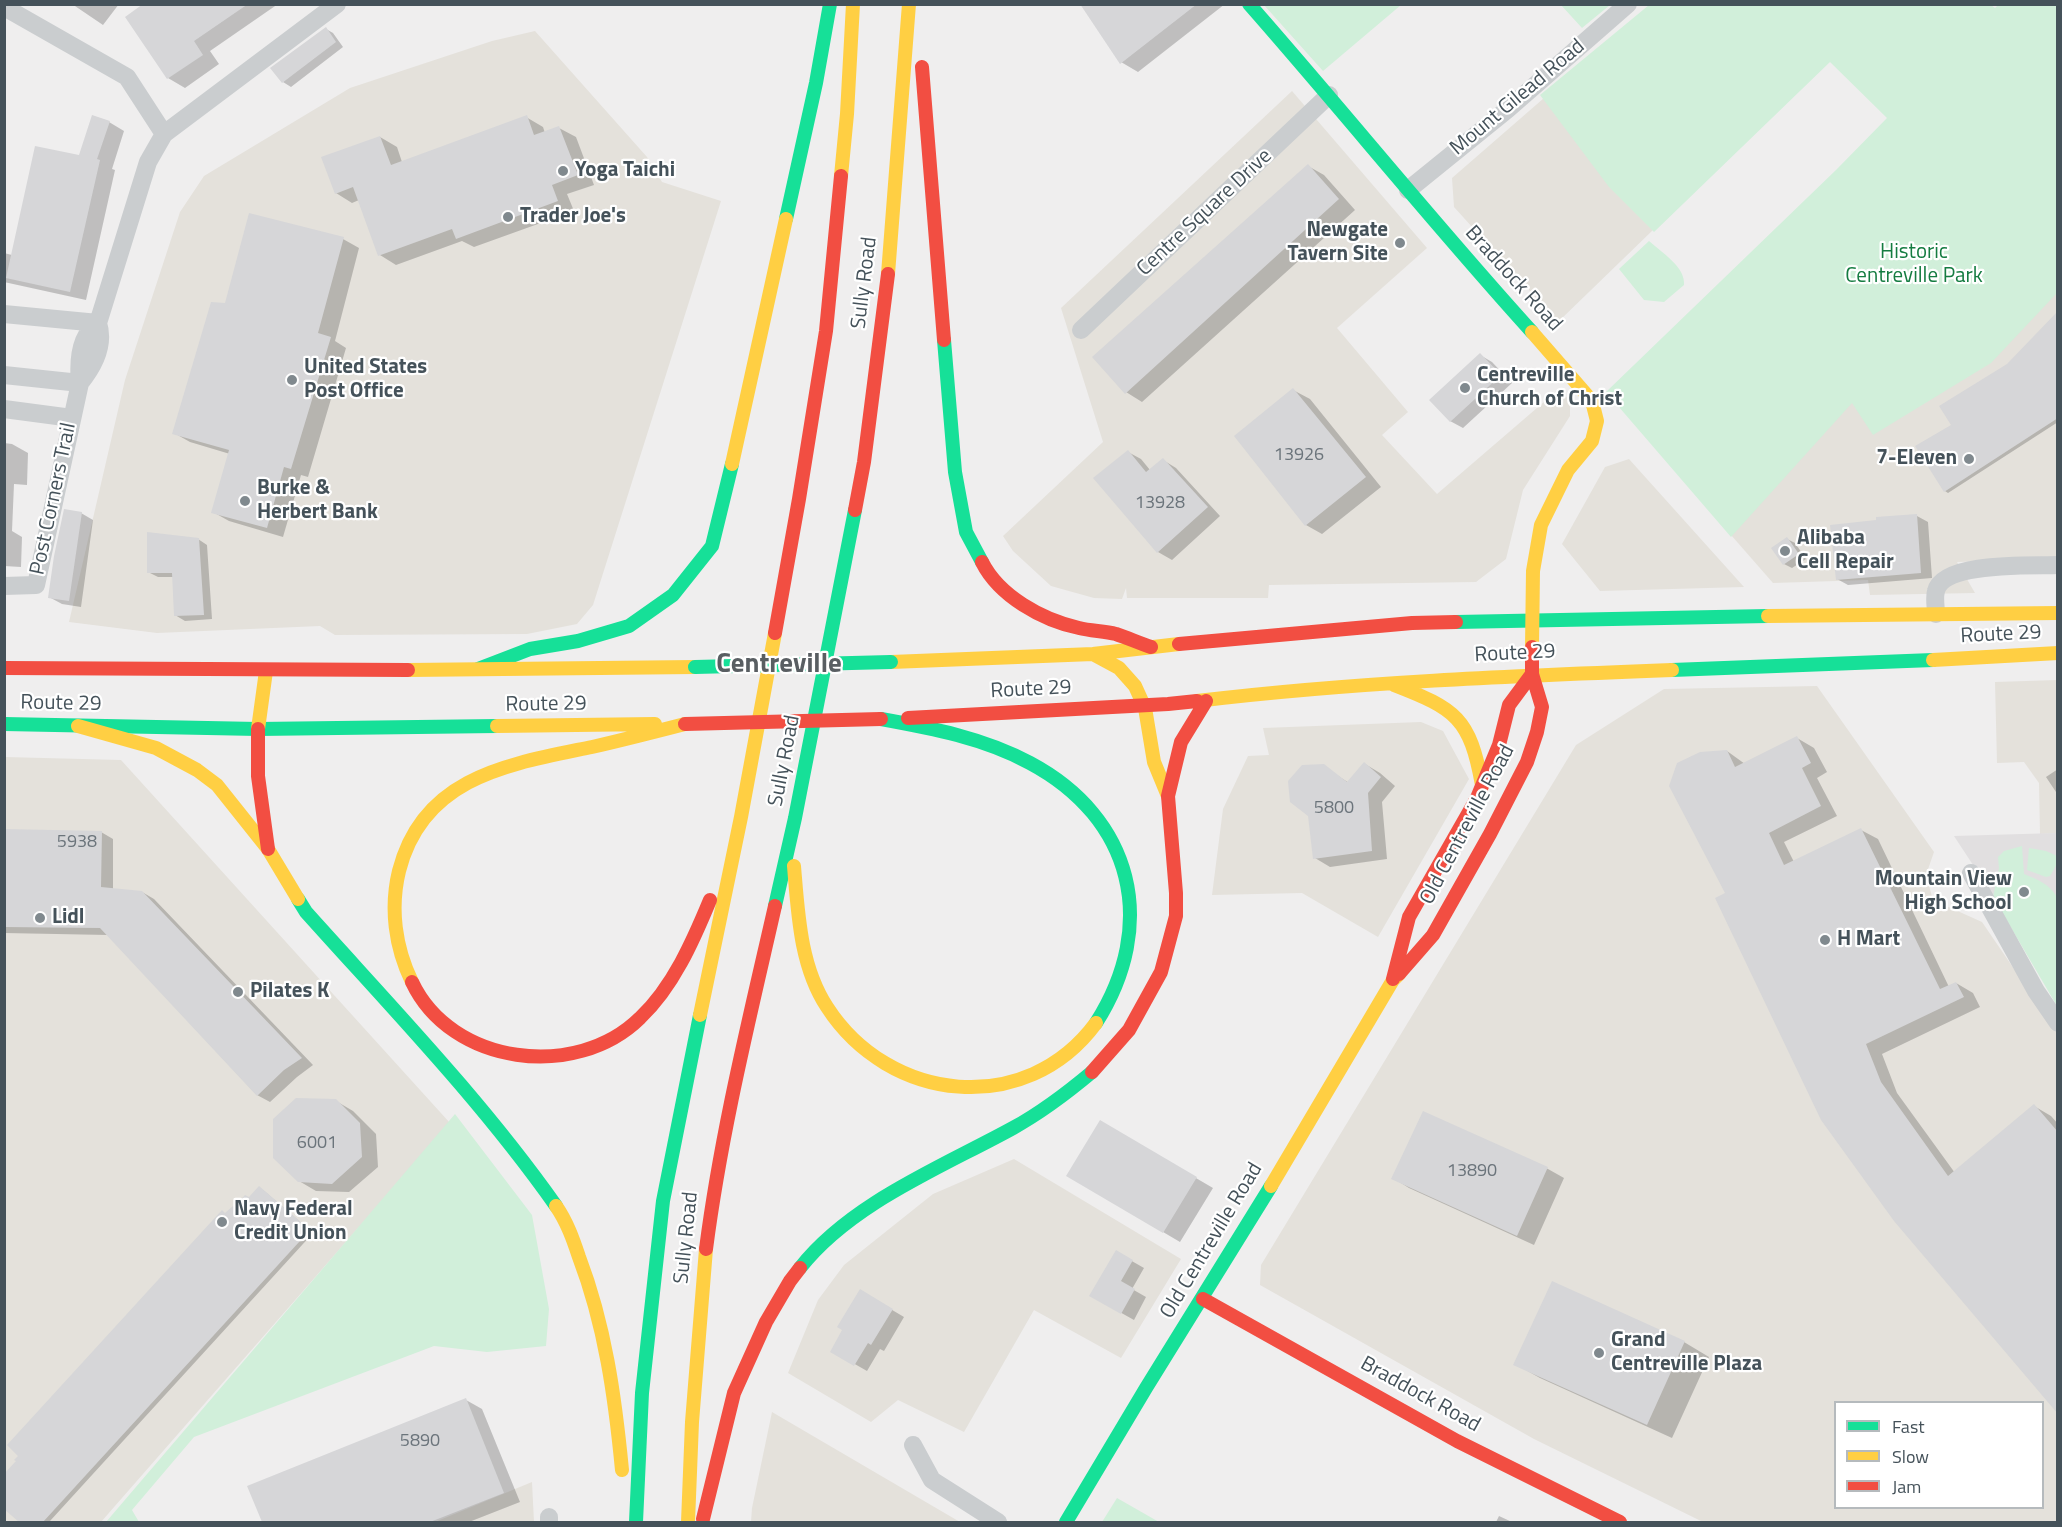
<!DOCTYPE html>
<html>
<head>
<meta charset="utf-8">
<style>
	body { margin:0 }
	#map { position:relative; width:2062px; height:1527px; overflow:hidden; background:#efeeee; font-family:"Titillium Web",sans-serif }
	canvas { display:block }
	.frame { position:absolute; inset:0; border:6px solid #45525a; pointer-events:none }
	.legend { position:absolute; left:1834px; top:1401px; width:210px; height:108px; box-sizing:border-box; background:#fff; border:2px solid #b5babd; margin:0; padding:8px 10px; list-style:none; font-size:18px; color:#45525a }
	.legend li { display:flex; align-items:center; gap:12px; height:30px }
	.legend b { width:30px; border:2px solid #b5babd }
</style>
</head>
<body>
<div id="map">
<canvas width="2062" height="1527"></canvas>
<div class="frame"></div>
<ul class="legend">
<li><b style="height:8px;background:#16e098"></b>Fast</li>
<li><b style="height:8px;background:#ffcf43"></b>Slow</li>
<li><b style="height:8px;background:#f24e42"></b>Jam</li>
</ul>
</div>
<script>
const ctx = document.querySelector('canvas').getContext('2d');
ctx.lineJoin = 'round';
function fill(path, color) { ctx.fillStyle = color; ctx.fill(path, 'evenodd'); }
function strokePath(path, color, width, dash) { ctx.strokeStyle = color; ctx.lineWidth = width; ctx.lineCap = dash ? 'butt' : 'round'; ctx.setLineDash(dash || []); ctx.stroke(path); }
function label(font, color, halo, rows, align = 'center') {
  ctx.font = font + ' "Titillium Web",sans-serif'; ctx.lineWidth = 4.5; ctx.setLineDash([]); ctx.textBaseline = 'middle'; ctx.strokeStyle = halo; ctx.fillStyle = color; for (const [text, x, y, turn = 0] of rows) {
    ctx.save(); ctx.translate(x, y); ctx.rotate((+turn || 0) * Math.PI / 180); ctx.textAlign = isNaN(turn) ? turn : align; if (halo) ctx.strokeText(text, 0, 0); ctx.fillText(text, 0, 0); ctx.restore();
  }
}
const commercial = new Path2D(`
	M535 31 647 157 662 182 721 201 593 605 577 624 527 634 335 635 320 626 157 633 69 622 125 380 180 212 204 176 350 88 492 41Z
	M1292 91 1427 248 1337 328 1408 412 1382 435 1437 494 1559 389 1570 401V416L1523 490 1506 559 1476 582 1269 585 1268 598H1127L1126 588 1122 599 1094 598 1051 586 1013 551 1003 536 1103 442 1061 308Z
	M1544 98 1653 230 1558 322 1454 207 1452 178Z
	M2057 290V559L1957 562 1975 593 1870 595 1868 580 1773 583 1731 535 1851 400Z
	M1629 459 1744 587 1600 591 1562 544 1605 467Z
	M2057 680V833L2040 834 2039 783 2024 762 1997 763 1995 682Z
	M1817 686 1934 852 1926 875 1933 900 1982 922 2057 1032V1522H1703L1534 1439 1260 1285 1261 1265 1576 745 1664 689ZM1836 1402H2042V1508H1836Z
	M1421 722 1443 731 1469 779 1378 937 1302 893 1212 895 1223 809 1248 756 1269 755 1263 728Z
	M5 757 121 760 450 1123 101 1522H5Z
	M1014 1159 1181 1259 1121 1358 1034 1310 964 1432 898 1400 871 1422 788 1373 818 1300 844 1265 933 1194Z
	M772 1412 960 1522H751L752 1508Z
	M532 1482 534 1522H435Z`);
const education = new Path2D(`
	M2057 833V993L1954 836Z`);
const green = new Path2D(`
	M1264 5H1401L1323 71Z
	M1561 5H1610L1582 28Z
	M1991 5 1995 8 1998 5H2057V293L1991 363 1873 435 1852 403 1731 537 1606 392 1836 170 1887 118 1830 62 1654 232 1609 187 1540 95 1649 5Z
	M1649 241C1661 252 1686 267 1684 285L1664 302 1644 300 1619 269Z
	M2022 846 2024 874C2039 880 2049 884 2057 897V1006L1993 897 1999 868 1998 857 2004 851Z
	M2029 848 2046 851 2057 856V864L2050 876 2046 877 2027 870Z
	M455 1114 532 1215 549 1309 546 1346 487 1352 434 1346 194 1437 132 1510 139 1522H106Z
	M1117 1498 1159 1522H1102Z`);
const shadow = new Path2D(`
	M72 4H119L103 25Z
	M146 4H278L210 51 219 64 185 88 168 78Z
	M1082 4H1225L1138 72 1121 62Z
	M326 29 333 33 343 47 291 87 283 82Z
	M526 117 543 127 545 133 559 128 576 137 594 185 567 194 574 211 474 247 462 241 396 265 380 255 359 200 352 203 336 193 380 137 397 147 402 162Z
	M109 122 124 131 112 169 115 170 86 300 4 282V253L12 255 80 157Z
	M1308 166 1324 175 1355 210 1142 402 1126 392Z
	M343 239 359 248 335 341 346 348 308 477 301 475 283 537 229 521 213 512 230 454 190 442 174 433 226 305Z
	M2058 313V422L1948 493 1945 491 1953 426Z
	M1480 355 1492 362 1512 383 1463 428 1450 421Z
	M1293 390 1310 399 1381 487 1322 534 1306 525Z
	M4 443 12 444 28 453 27 485 14 484 12 531 22 537 21 567 4 566Z
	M1128 452 1141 459 1150 470 1163 460 1176 468 1220 516 1172 560 1158 552Z
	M81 513 93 520 81 607 62 604 49 597Z
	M1917 516 1928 522 1932 578 1848 585 1837 579Z
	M198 539 207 545 212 619 185 621 175 615 173 577H158L148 572Z
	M1787 539 1795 543 1806 559 1792 568 1784 564Z
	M1797 738 1814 748 1827 772 1817 778 1837 816 1784 842 1794 862 1861 830 1878 839 1949 987 1956 983 1973 993 1980 1007 1882 1054 1897 1093 1955 1173 2034 1106 2051 1116 2058 1124V1412L1727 894V751L1745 764Z
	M1365 764 1380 773 1395 786 1382 802 1387 859 1330 867 1315 858 1323 766 1349 783Z
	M2058 769V795L2046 777Z
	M4 831 101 832 113 839V890L142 892 154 899 313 1065 297 1077 270 1102 257 1095 108 935 4 933Z
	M336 1101 353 1111 376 1134 378 1167 349 1192 316 1191 299 1181Z
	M1423 1113 1548 1169 1564 1178 1534 1245 1409 1188 1393 1178Z
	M1100 1122 1213 1188 1180 1242 1068 1176Z
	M263 1190 313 1233 50 1521 52 1522H22L4 1507 235 1209Z
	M1116 1252 1144 1268 1132 1289 1146 1297 1134 1320 1091 1296Z
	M860 1291 904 1317 884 1351 880 1349 867 1371 832 1351 844 1330Z
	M1684 1342 1709 1357 1672 1438 1540 1378 1515 1364Z
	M466 1400 482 1409 520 1502 469 1522H264L249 1487Z
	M1499 1516 1512 1522H1496Z`);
const building = new Path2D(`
	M143 4H248L194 41 203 55 167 79 125 17Z
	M1080 4H1197L1120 64Z
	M326 27 336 42 282 83 270 68Z
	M92 115 110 121 97 159 100 160 70 292 6 278 35 146 79 155Z
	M527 115 534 135 559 126 578 175 552 185 558 201 456 239 452 229 378 256 353 187 335 194 321 157 380 136 391 165Z
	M1308 164 1339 199 1125 394 1092 357Z
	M249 213 344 237 318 333 331 337 291 469 284 467 267 528 211 513 229 450 172 434 211 302 225 303Z
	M2058 311V418L1944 492 1915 446 1951 425 1939 406 2007 364Z
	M1480 353 1501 375 1450 422 1429 400Z
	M1293 388 1366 477 1305 526 1234 436Z
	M1128 450 1146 472 1163 458 1208 507 1157 553 1093 478Z
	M64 509 82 512 69 601 48 598 54 556Z
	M1917 514 1921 573 1836 580 1830 525 1876 520V517Z
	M147 532 199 538 204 615 174 616 172 573H147Z
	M1787 537 1799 554 1783 565 1771 548Z
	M1797 736 1811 763 1802 768 1821 806 1769 833 1784 865 1861 828 1940 989 1956 982 1964 997 1866 1044 1881 1082 1948 1176 2034 1104 2058 1132V1414L1894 1221 1821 1120 1715 898 1725 893 1669 786 1677 763 1700 752 1727 750 1735 767Z
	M1364 762 1381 777 1368 793 1372 851 1313 859 1308 816 1290 802 1288 781 1302 765 1324 764 1347 782Z
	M4 829 102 831 101 887 142 891 302 1058 284 1070 257 1096 100 928 4 927Z
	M296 1098 336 1099 360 1123 362 1157 332 1184 298 1182 273 1158V1119Z
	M1423 1111 1548 1167 1517 1236 1391 1179Z
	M1100 1120 1197 1177 1163 1233 1066 1176Z
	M259 1186 310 1230 43 1522H19L4 1509V1474L16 1461 14 1460 18 1456 7 1445 222 1210 225 1213 233 1206 234 1207 245 1195 249 1197Z
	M1116 1250 1133 1260 1121 1281 1135 1289 1121 1314 1089 1296Z
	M1552 1281 1685 1341 1647 1425 1513 1365Z
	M860 1289 893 1309 871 1345 868 1343 854 1366 830 1352 842 1330 837 1327Z
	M466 1398 504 1493 430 1522H262L247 1486Z`);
const street = new Path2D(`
	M4 7 127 77 164 134
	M1408 190 1508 109 1628 4
	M4 314 98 323
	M1081 330 1329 95
	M4 375 80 383
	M80 383C93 367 105 345 98 323L148 162 164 134 337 4
	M4 409 72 418
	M4 586 36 585 80 383C78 362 79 336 98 323
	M1936 614C1936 607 1934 598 1936 591 1943 561 2032 566 2058 565
	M1971 873 2036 991 2058 1023
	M913 1445 932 1480 998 1522
	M549 1517V1522`);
const fast = new Path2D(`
	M1249 4C1344 112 1435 225 1532 332
	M786 219 816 83 830 4
	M944 340 955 472 966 532 982 562
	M1456 622 1768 616
	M478 669 530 649 578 641 629 626 673 595 712 546 732 464
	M1672 670 1933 660
	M881 719C931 728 984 738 1030 763 1133 818 1159 924 1096 1023
	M4 724 258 729 497 726
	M298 899 306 912C392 1008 482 1101 556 1206
	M775 906 795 818 855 510
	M800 1268C851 1203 942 1167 1013 1128 1042 1112 1067 1093 1092 1072
	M636 1522 642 1393 663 1201 700 1015
	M1066 1522 1146 1388 1271 1186`);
const slow = new Path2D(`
	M841 176 847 114 853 4
	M888 274 909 4
	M1532 332 1592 401 1597 421 1592 441 1568 470 1541 525 1533 571 1532 647
	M732 464 786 219
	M1768 616 2058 613
	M1093 654 1119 668 1135 686 1145 708 1154 762 1168 796
	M1933 660 2058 653
	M891 662 1093 654 1179 644
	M408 670 695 667
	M1394 685C1456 709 1470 718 1482 785
	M1197 701C1355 682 1513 676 1672 670
	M78 726 156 748 197 770 217 785 268 849 298 899
	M497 726 655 724
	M258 729 266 671
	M794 866C798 913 800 966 827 1007 889 1103 1026 1118 1096 1023
	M412 982C395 947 390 908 399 871 423 776 510 764 592 747 623 740 654 732 685 724
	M700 1015 741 817 775 633
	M1271 1186 1393 980 1399 974
	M556 1206C567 1222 573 1239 579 1257 605 1325 615 1397 622 1470
	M688 1522 692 1422 706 1249`);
const jam = new Path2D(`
	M922 67 944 340
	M855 510 864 462 888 274
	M982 562C999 596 1042 620 1079 628 1091 631 1104 631 1116 634 1128 638 1139 643 1151 647
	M775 633 799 499 826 331 841 176
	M1179 644 1412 623 1456 622
	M4 668 408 670
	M908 718 1168 704 1197 701
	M258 729V776L268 849
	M1399 974 1433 935 1490 834 1527 762 1537 732 1542 707 1532 674V647
	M1393 979 1409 917 1477 798 1499 745 1509 705 1532 674
	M412 982C451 1065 576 1081 640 1018 673 987 693 941 710 900
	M1092 1072 1129 1030 1161 972 1176 916V893L1168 796 1181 742 1206 701
	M706 1249C721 1133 749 1020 775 906
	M1203 1299 1457 1441 1620 1522
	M703 1519 734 1393 766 1322 790 1281 800 1268`);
const fastBridge = new Path2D(`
	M695 667 891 662`);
const jamBridge = new Path2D(`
	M685 724 881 719`);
const markers = [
	[563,171,6,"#80898e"],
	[508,217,6,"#80898e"],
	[1400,243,6,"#80898e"],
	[292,380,6,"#80898e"],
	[1465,388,6,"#80898e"],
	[1969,459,6,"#80898e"],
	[245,501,6,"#80898e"],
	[1785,551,6,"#80898e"],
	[2024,892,6,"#80898e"],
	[40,918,6,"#80898e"],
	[1825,940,6,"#80898e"],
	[238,992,6,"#80898e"],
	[222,1222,6,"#80898e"],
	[1599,1353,6,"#80898e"]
];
const numberNames = [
	["13926",1299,456],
	["13928",1160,504],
	["5800",1334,809],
	["5938",77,843],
	["6001",317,1144],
	["13890",1472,1172],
	["5890",420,1442]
];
const streetNames = [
	["Mount Gilead Road",1518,98,-40],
	["Centre Square Drive",1205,213,-43],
	["Braddock Road",1513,279,48],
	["Sully Road",865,283,-83],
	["Post Corners Trail",54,499,-78],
	["Route 29",2001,635,-3],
	["Route 29",1515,654,-3],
	["Route 29",1031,690,-3],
	["Route 29",61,704,1],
	["Route 29",546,705,-1],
	["Sully Road",785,761,-79],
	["Old Centreville Road",1468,825,-62],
	["Sully Road",687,1238,-84],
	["Old Centreville Road",1212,1241,-59],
	["Braddock Road",1420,1395,29]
];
const poiNames = [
	["Yoga Taichi",575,171],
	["Trader Joe's",520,217],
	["Newgate",1388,231,"right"],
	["Tavern Site",1388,255,"right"],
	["United States",304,368],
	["Post Office",304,392],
	["Centreville",1477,376],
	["Church of Christ",1477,400],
	["7-Eleven",1957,459,"right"],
	["Burke &",257,489],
	["Herbert Bank",257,513],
	["Alibaba",1797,539],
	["Cell Repair",1797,563],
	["Mountain View",2012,880,"right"],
	["High School",2012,904,"right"],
	["Lidl",52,918],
	["H Mart",1837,940],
	["Pilates K",250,992],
	["Navy Federal",234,1210],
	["Credit Union",234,1234],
	["Grand",1611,1341],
	["Centreville Plaza",1611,1365]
];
const parkNames = [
	["Historic",1914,253],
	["Centreville Park",1914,277]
];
const districtNames = [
	["Centreville",779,665]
];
fill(commercial, '#e4e1db');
fill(education, '#e1dfe0');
fill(green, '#d1efda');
fill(shadow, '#0003');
fill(building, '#d6d6d8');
strokePath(street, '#cacdcf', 18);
strokePath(fast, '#16e098', 14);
strokePath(slow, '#ffcf43', 14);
strokePath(jam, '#f24e42', 14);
strokePath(fastBridge, '#16e098', 14);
strokePath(jamBridge, '#f24e42', 14);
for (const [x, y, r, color] of markers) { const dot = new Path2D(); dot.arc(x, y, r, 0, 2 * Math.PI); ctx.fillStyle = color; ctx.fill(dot); strokePath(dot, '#fff', 2); }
label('18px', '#6b747b', null, numberNames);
label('21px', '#45525a', '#fff', streetNames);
label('bold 21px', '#45525a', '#fff', poiNames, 'left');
label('21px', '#157c41', '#fff', parkNames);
label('bold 27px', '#595e62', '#fff', districtNames);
</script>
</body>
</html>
